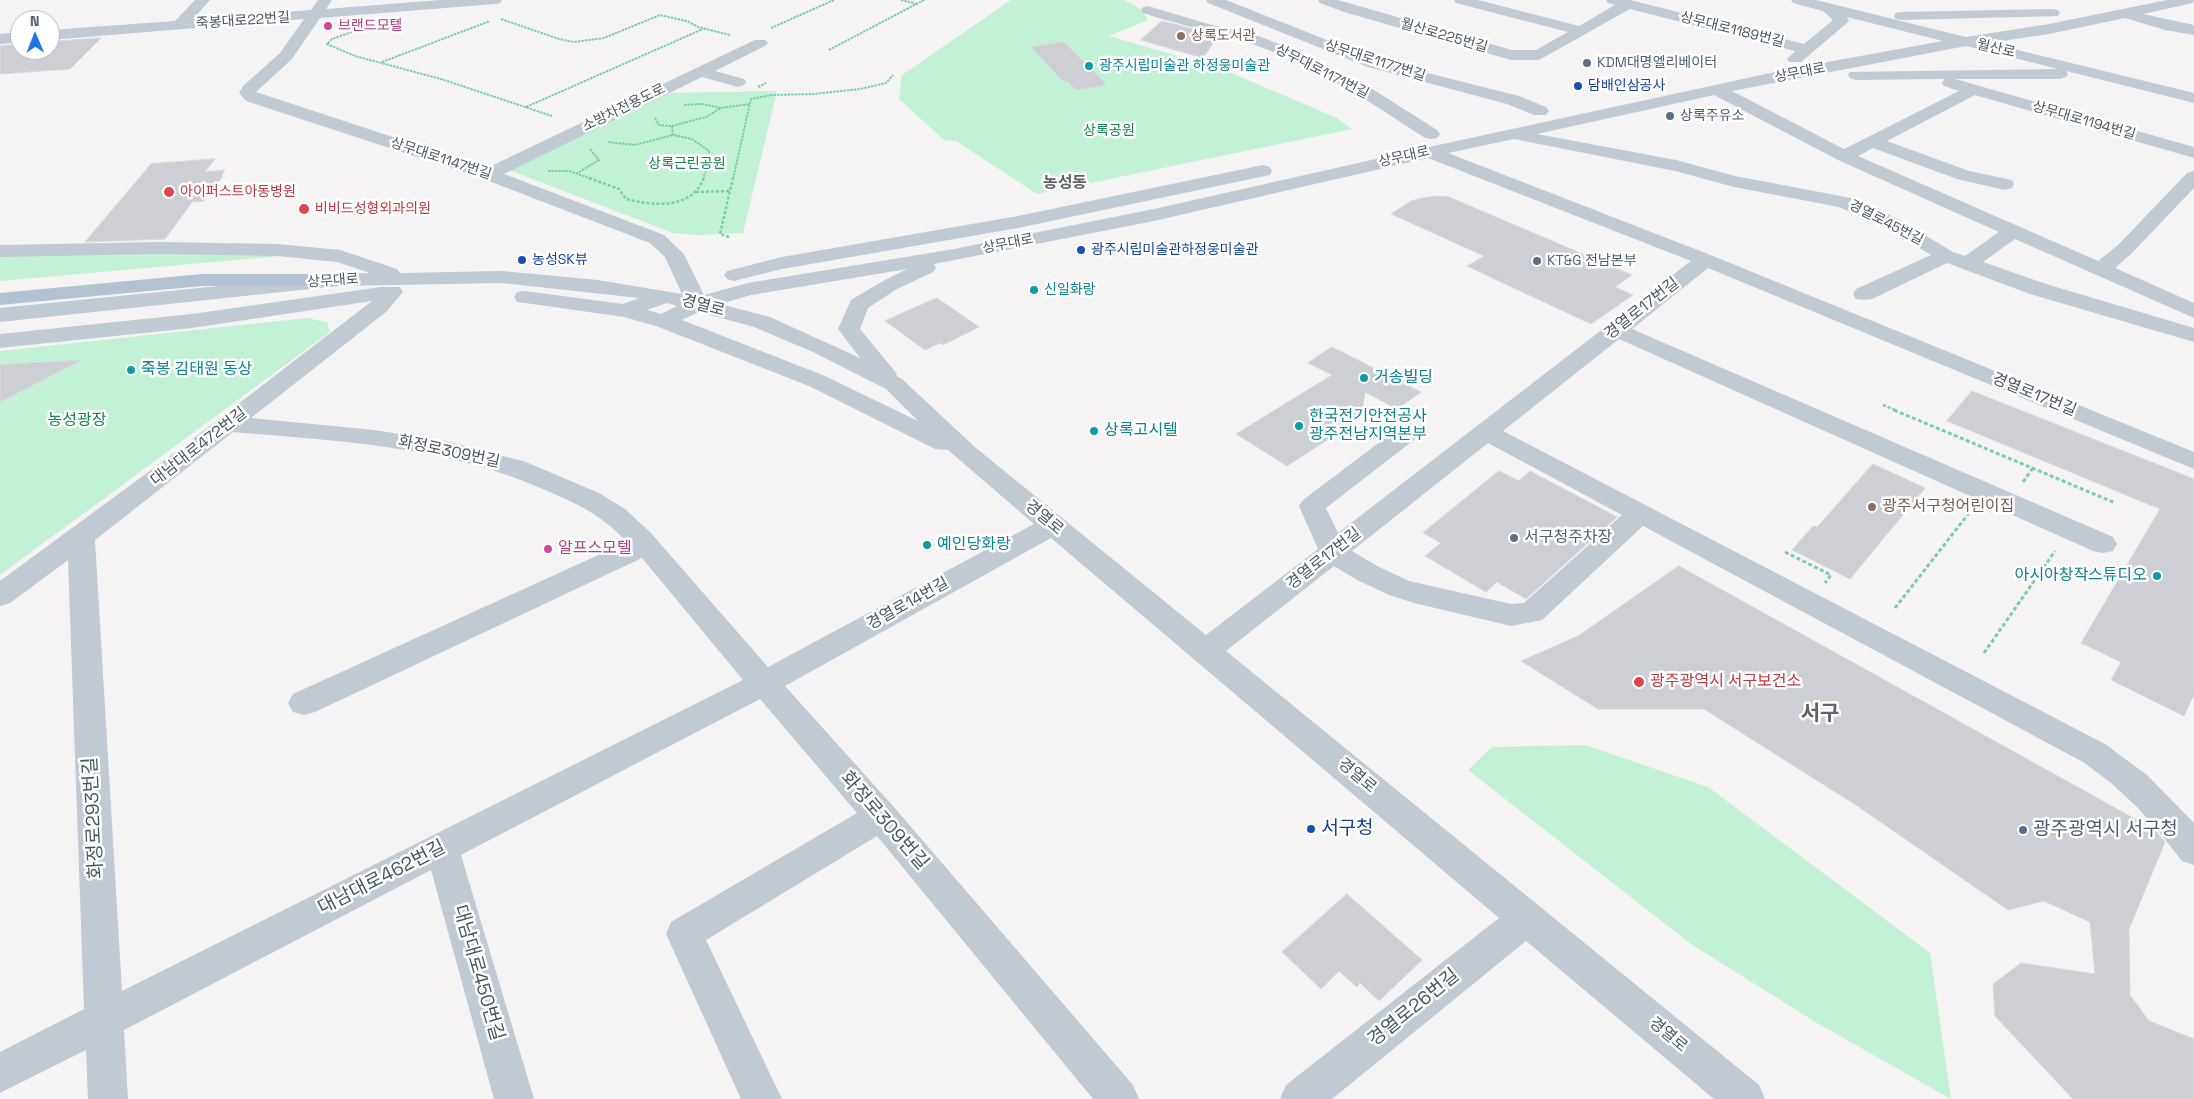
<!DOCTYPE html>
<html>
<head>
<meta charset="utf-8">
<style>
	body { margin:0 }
	#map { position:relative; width:2194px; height:1099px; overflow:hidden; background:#f5f3f3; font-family:"Space Grotesk",sans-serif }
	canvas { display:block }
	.north { position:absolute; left:10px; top:10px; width:50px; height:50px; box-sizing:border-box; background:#fff; border:1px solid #b7bbc0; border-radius:50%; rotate:359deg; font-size:14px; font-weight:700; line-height:20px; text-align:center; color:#4a5661 }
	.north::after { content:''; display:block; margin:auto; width:18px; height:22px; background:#1a73e8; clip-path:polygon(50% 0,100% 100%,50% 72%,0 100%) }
</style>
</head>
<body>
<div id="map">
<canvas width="2194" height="1099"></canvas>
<div class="north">N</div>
</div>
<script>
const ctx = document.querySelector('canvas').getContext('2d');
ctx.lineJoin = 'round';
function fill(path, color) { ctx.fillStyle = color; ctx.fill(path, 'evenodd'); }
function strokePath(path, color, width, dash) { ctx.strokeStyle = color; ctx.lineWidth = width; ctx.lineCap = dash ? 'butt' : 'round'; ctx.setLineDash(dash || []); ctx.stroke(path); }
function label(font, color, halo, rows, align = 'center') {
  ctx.font = font + ' "Space Grotesk","Noto Sans KR",sans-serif'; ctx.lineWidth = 5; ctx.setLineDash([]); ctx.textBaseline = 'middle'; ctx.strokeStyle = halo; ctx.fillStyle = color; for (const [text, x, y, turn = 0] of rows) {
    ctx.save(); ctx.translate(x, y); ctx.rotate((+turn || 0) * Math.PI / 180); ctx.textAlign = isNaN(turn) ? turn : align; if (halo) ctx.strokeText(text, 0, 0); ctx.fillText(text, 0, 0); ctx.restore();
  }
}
const green = new Path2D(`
	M1011 0H1124L1142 10 1148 20 1109 36 1222 69 1337 118 1352 129 1037 194 956 141 944 140 899 99 902 75Z
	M777 91 743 233 696 235 673 233 509 170 667 93Z
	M194 251 303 254 0 281V256Z
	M307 318 327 322 330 332 0 575V351Z
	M1585 745 1708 787 1930 953 1951 1099 1817 1023 1691 944 1468 770 1492 747Z`);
const building = new Path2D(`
	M1162 21 1174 24 1218 36 1203 58 1141 40Z
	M101 38 70 69 0 74V46L20 44V50H50V42Z
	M1064 42 1097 75 1106 85 1076 90 1067 81H1063L1031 47Z
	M215 159 205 172 225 170 221 176H223L204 201 192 202 165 239 85 242 151 164Z
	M1438 196 1449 197 1632 275 1615 287 1633 295 1591 324 1467 266 1484 256 1391 214 1411 201 1422 198Z
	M937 298 979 327 943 345 940 343 925 350 885 321Z
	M1332 347 1421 392 1397 409 1365 392 1361 418 1287 466 1236 434 1332 375 1308 363Z
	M82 360 0 402V365Z
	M1972 391 2194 479V695L2184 716 2111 680 2121 662 2081 643 2160 509 1947 421Z
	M1873 464 1925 488 1850 579 1792 550 1813 526 1817 527Z
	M1499 471 1519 481 1530 471 1617 517 1526 599 1497 582 1486 592 1425 556 1441 543 1423 533Z
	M1679 566 2155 830 2165 842 2129 929 2130 995 2149 1021 2194 1039V1099H2073L1995 1016 1993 984 2021 963 2095 974 2090 922 2044 901 2008 910 1859 807 1704 709H1598L1521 661 1578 636Z
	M1347 894 1422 960 1379 1001 1360 983 1357 987 1339 971 1321 989 1282 952Z`);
const pathFar2 = new Path2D(`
	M901 0 917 4
	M501 19 559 39 574 42 604 38 660 15 687 21 698 27 730 35
	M771 28 834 0
	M352 32 332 39 327 44 355 56 441 79 552 116
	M829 50 924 0
	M382 62 490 21
	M758 87 766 83
	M684 105 702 104 721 108 750 104
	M526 107 703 29
	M655 118 659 125 672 126 673 135 692 139 709 151V164L703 179
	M672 126 706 117 721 108
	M608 142 635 145 673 135
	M548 171H569L592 179
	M576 174 599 160 590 149
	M733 179 751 99 772 95 813 94 860 89 886 83 893 75`);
const pathFar1 = new Path2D(`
	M589 178 619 189 626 199C654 206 691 210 704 178
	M696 192 730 191
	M729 237 720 234 733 178
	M1883 405 1897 411`);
const path = new Path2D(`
	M1894 410 2113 502
	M2023 482 2033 468
	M1785 552 1831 575 1825 583
	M1895 608 1969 513
	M1984 653 2055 551`);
const minor = new Path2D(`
	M195 0H210L193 19 311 10 318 0H332L326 9 440 0H502L500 3 495 4 320 18 292 59 256 92 487 168 755 40H765L768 43 765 46 715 71 744 79 746 82 744 85 738 87 702 77 504 174 664 235 684 254 704 295 748 283 954 249 1154 209 1429 147 1789 69 1943 41 1847 17 1849 20 1847 23 1801 62H1789L1787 59 1795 51 1630 9 1539 60H1511L1344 12 1320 3 1318 0H1338L1512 50H1536L1568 32 1456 3 1454 0H1478L1579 26 1615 5 1608 3 1606 0H1630L1804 44 1833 20 1823 11 1793 3 1791 0H1816L1966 37 2049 24 2167 0H2194L2193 3 2143 14 2194 25V35L2165 30 2125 18 2049 34 1989 43 2194 93V103L2066 71 2068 74 2066 77 2060 79H1955L2194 147V158L1975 95 1887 141 1969 171 2012 180 2014 184 2012 188 2005 190 1957 179 1873 148 1858 156 2098 261 2118 245 2187 173 2194 171V188L2132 253 2115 268 2194 303V318L2015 239 1983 262 2046 284 2194 328V342L2030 294 1947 263 1872 299 1864 300 1856 299 1853 294 1856 289 1931 255 1882 226 1839 207 1734 187 1675 171 1514 139 1448 153 1713 256 2194 452V469L1708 268 1632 329 2113 537 2117 544 2113 551 2103 553 2093 551 1619 339 1503 431 2105 744 2147 775 2194 823V865L2182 861 2160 833 2137 807 2111 783 2083 762 1643 526 1542 620 1511 626 1414 603 1389 595 1357 580 1334 566 1226 651 1759 1085 1765 1099H1714L1526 941 1332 1099H1280L1286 1085 1499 918 1051 538 785 686 893 806 1133 1085 1139 1099H1093L877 836 706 940 782 1099H741L666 934 671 922 857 813 760 699 461 855 534 1099H494L431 870 124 1030 128 1099H88L86 1050 0 1093V1052L84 1009 68 560 10 603 0 606V581L181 448 372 301 192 328 0 348V334L192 314 381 287H400L403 292 386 312 251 418 374 430 446 441 526 462 599 493 625 509 650 532 768 667 1034 524 948 450 935 449 809 386 656 326 624 317 525 303 517 302 514 297 517 292 525 291 623 304 639 298 502 283 338 286 0 322V308L338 274 370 273 337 262 278 256 159 254 0 257V245L159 242 278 244 340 250 397 269 400 273 502 271 598 280 682 294 665 257 650 243 481 178 246 101 239 93 243 86 280 53 304 19 50 40V30L175 21ZM1966 46 2058 69 1850 72 1848 75 1850 78 1856 80 1945 79 1942 83 1944 86 1959 91 1844 149 1732 91ZM1714 95 1838 160 1999 232 1965 256 1953 252 1896 218 1851 198 1735 176 1676 160 1537 134ZM1428 158 1691 261 1338 533 1326 508 1419 436 1422 431 1419 426 1410 423 1401 426 1303 500 1299 506 1318 549 1206 635 976 448 902 379 896 376 897 374 893 369 860 329 868 308 897 289 933 272 936 268 934 264 1154 221ZM907 269 883 281 851 300 838 329 860 358 770 317 720 304 751 295ZM667 303 677 306 661 314 647 310ZM699 312 754 327 813 352 886 389 918 421 825 376 682 320ZM233 432C339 441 447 446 545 490 580 505 600 514 627 542L293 694 288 703 293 712 304 715 315 712 642 558 743 680 122 991 95 540ZM1488 443 1622 515 1524 603 1511 604 1409 581 1377 566 1352 551Z
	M1206 0H1226L1380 61 1519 96 1546 107 1549 111 1546 115H1534L1507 104 1368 67 1208 3Z
	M1148 6 1208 24 1256 35 1307 55 1374 90 1437 130 1440 134 1437 138 1431 139 1425 138C1376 106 1326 72 1271 51 1230 35 1185 27 1143 13L1141 10 1143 7Z
	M2053 9 2058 10 2060 13 2058 16 1901 20 1896 19 1894 16 1896 13 1901 12Z
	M20 32V42L0 44V34Z
	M1263 165 1270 167 1272 171 1270 175 1018 228 782 269 734 281 727 279 724 275 727 271 782 257 1018 216Z`);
const major = new Path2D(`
	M202 274H338L345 276 349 280 345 284 338 286H202L0 305V293Z`);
const markers = [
	[328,26,5,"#d1479c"],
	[1181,36,5,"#8d6e63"],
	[1587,63,5,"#5c6f8a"],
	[1089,66,5,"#0f9aa8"],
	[1578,86,5,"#1a4fb4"],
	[1670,116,5,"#5c6f8a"],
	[169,192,6,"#e0444e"],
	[304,209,6,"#e0444e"],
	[1081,250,5,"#1a4fb4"],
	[522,260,5,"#1a4fb4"],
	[1537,261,5,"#5c6f8a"],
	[1034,290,5,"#0f9aa8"],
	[131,370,5,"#0f9aa8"],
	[1364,378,5,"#0f9aa8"],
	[1299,426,5,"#0f9aa8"],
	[1094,431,5,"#0f9aa8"],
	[1872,507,5,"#8d6e63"],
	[1514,538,5,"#5c6f8a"],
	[927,545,5,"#0f9aa8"],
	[548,549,5,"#d1479c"],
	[2157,576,5,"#0f9aa8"],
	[1639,682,6,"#e0444e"],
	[1311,829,5,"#1a4fb4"],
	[2023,830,5,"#5c6f8a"]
];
const farStreetnames = [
	["죽봉대로22번길",243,21,-4],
	["상무대로1189번길",1732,30,14],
	["월산로225번길",1444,36,16],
	["월산로",1996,49,13],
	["상무대로1177번길",1375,61,18],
	["상무대로1171번길",1322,72,27],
	["상무대로",1800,73,-11],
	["소방차전용도로",624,108,-26],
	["상무대로1194번길",2084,121,16],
	["상무대로",1404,157,-13],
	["상무대로1147번길",441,159,18],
	["경열로45번길",1886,223,27],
	["상무대로",1008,244,-11],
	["상무대로",333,281,-4]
];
const farHotelnames = [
	["브랜드모텔",338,26]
];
const farEducationnames = [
	["상록도서관",1191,36]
];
const farServicenames = [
	["KDM대명엘리베이터",1597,63],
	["상록주유소",1680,116],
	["KT&G 전남본부",1547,261]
];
const farCulturenames = [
	["광주시립미술관 하정웅미술관",1099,66],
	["신일화랑",1044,290]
];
const farTransitnames = [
	["담배인삼공사",1588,86],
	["광주시립미술관하정웅미술관",1091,250],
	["농성SK뷰",532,260]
];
const farParknames = [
	["상록공원",1109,131],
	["상록근린공원",687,164]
];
const farHealthnames = [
	["아이퍼스트아동병원",180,192],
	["비비드성형외과의원",315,209]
];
const farQuarternames = [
	["농성동",1065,184]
];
const streetNames = [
	["경열로",703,306,15],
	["경열로17번길",1642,309,-38],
	["경열로17번길",2034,395,22],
	["대남대로472번길",199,447,-38],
	["화정로309번길",449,452,12],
	["경열로",1044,518,40],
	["경열로17번길",1324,559,-38],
	["경열로14번길",908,604,-29],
	["경열로",1357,776,40],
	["경열로",1668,1035,40]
];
const cultureNames = [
	["죽봉 김태원 동상",141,370],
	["거송빌딩",1374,378],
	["한국전기안전공사",1309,417],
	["광주전남지역본부",1309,435],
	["상록고시텔",1104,431],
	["예인당화랑",937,545],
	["아시아창작스튜디오",2147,576,"right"]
];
const parkNames = [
	["농성광장",77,421]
];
const educationNames = [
	["광주서구청어린이집",1882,507]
];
const serviceNames = [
	["서구청주차장",1524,538]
];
const hotelNames = [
	["알프스모텔",558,549]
];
const healthNames = [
	["광주광역시 서구보건소",1650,682]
];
const nearStreetnames = [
	["화정로293번길",94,818,-93],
	["화정로309번길",884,821,49],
	["대남대로462번길",382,878,-27],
	["대남대로450번길",478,973,74],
	["경열로26번길",1414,1008,-39]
];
const nearTransitnames = [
	["서구청",1321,829]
];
const nearServicenames = [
	["광주광역시 서구청",2033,830]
];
const districtNames = [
	["서구",1820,714]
];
fill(green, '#c3f1d5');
fill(building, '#cdcfd5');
strokePath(building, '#d7d9de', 1);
strokePath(pathFar2, '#7ad0a6', 2, [2.5, 1]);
strokePath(pathFar1, '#7ad0a6', 2.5, [3, 2]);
strokePath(path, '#7ad0a6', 3, [4, 2.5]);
fill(minor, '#c1cad2');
fill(major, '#b3c2d1');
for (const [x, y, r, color] of markers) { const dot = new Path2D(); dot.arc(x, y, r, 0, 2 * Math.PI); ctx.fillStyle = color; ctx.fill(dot); strokePath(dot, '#fff', 2); }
label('14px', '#4a5661', '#fff', farStreetnames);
label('14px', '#b23c85', '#fff', farHotelnames, 'left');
label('14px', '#785e54', '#fff', farEducationnames, 'left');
label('14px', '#4e5e75', '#fff', farServicenames, 'left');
label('14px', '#0d838f', '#fff', farCulturenames, 'left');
label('14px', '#164399', '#fff', farTransitnames, 'left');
label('14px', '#17864f', '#fff', farParknames);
label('14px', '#be3a42', '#fff', farHealthnames, 'left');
label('bold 16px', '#5f6368', '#fff', farQuarternames);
label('16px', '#4a5661', '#fff', streetNames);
label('16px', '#0d838f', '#fff', cultureNames, 'left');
label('16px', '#17864f', '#fff', parkNames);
label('16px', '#785e54', '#fff', educationNames, 'left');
label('16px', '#4e5e75', '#fff', serviceNames, 'left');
label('16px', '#b23c85', '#fff', hotelNames, 'left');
label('16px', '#be3a42', '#fff', healthNames, 'left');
label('19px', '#4a5661', '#fff', nearStreetnames);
label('19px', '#164399', '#fff', nearTransitnames, 'left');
label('19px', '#4e5e75', '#fff', nearServicenames, 'left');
label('bold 21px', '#5f6368', '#fff', districtNames);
</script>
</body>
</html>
